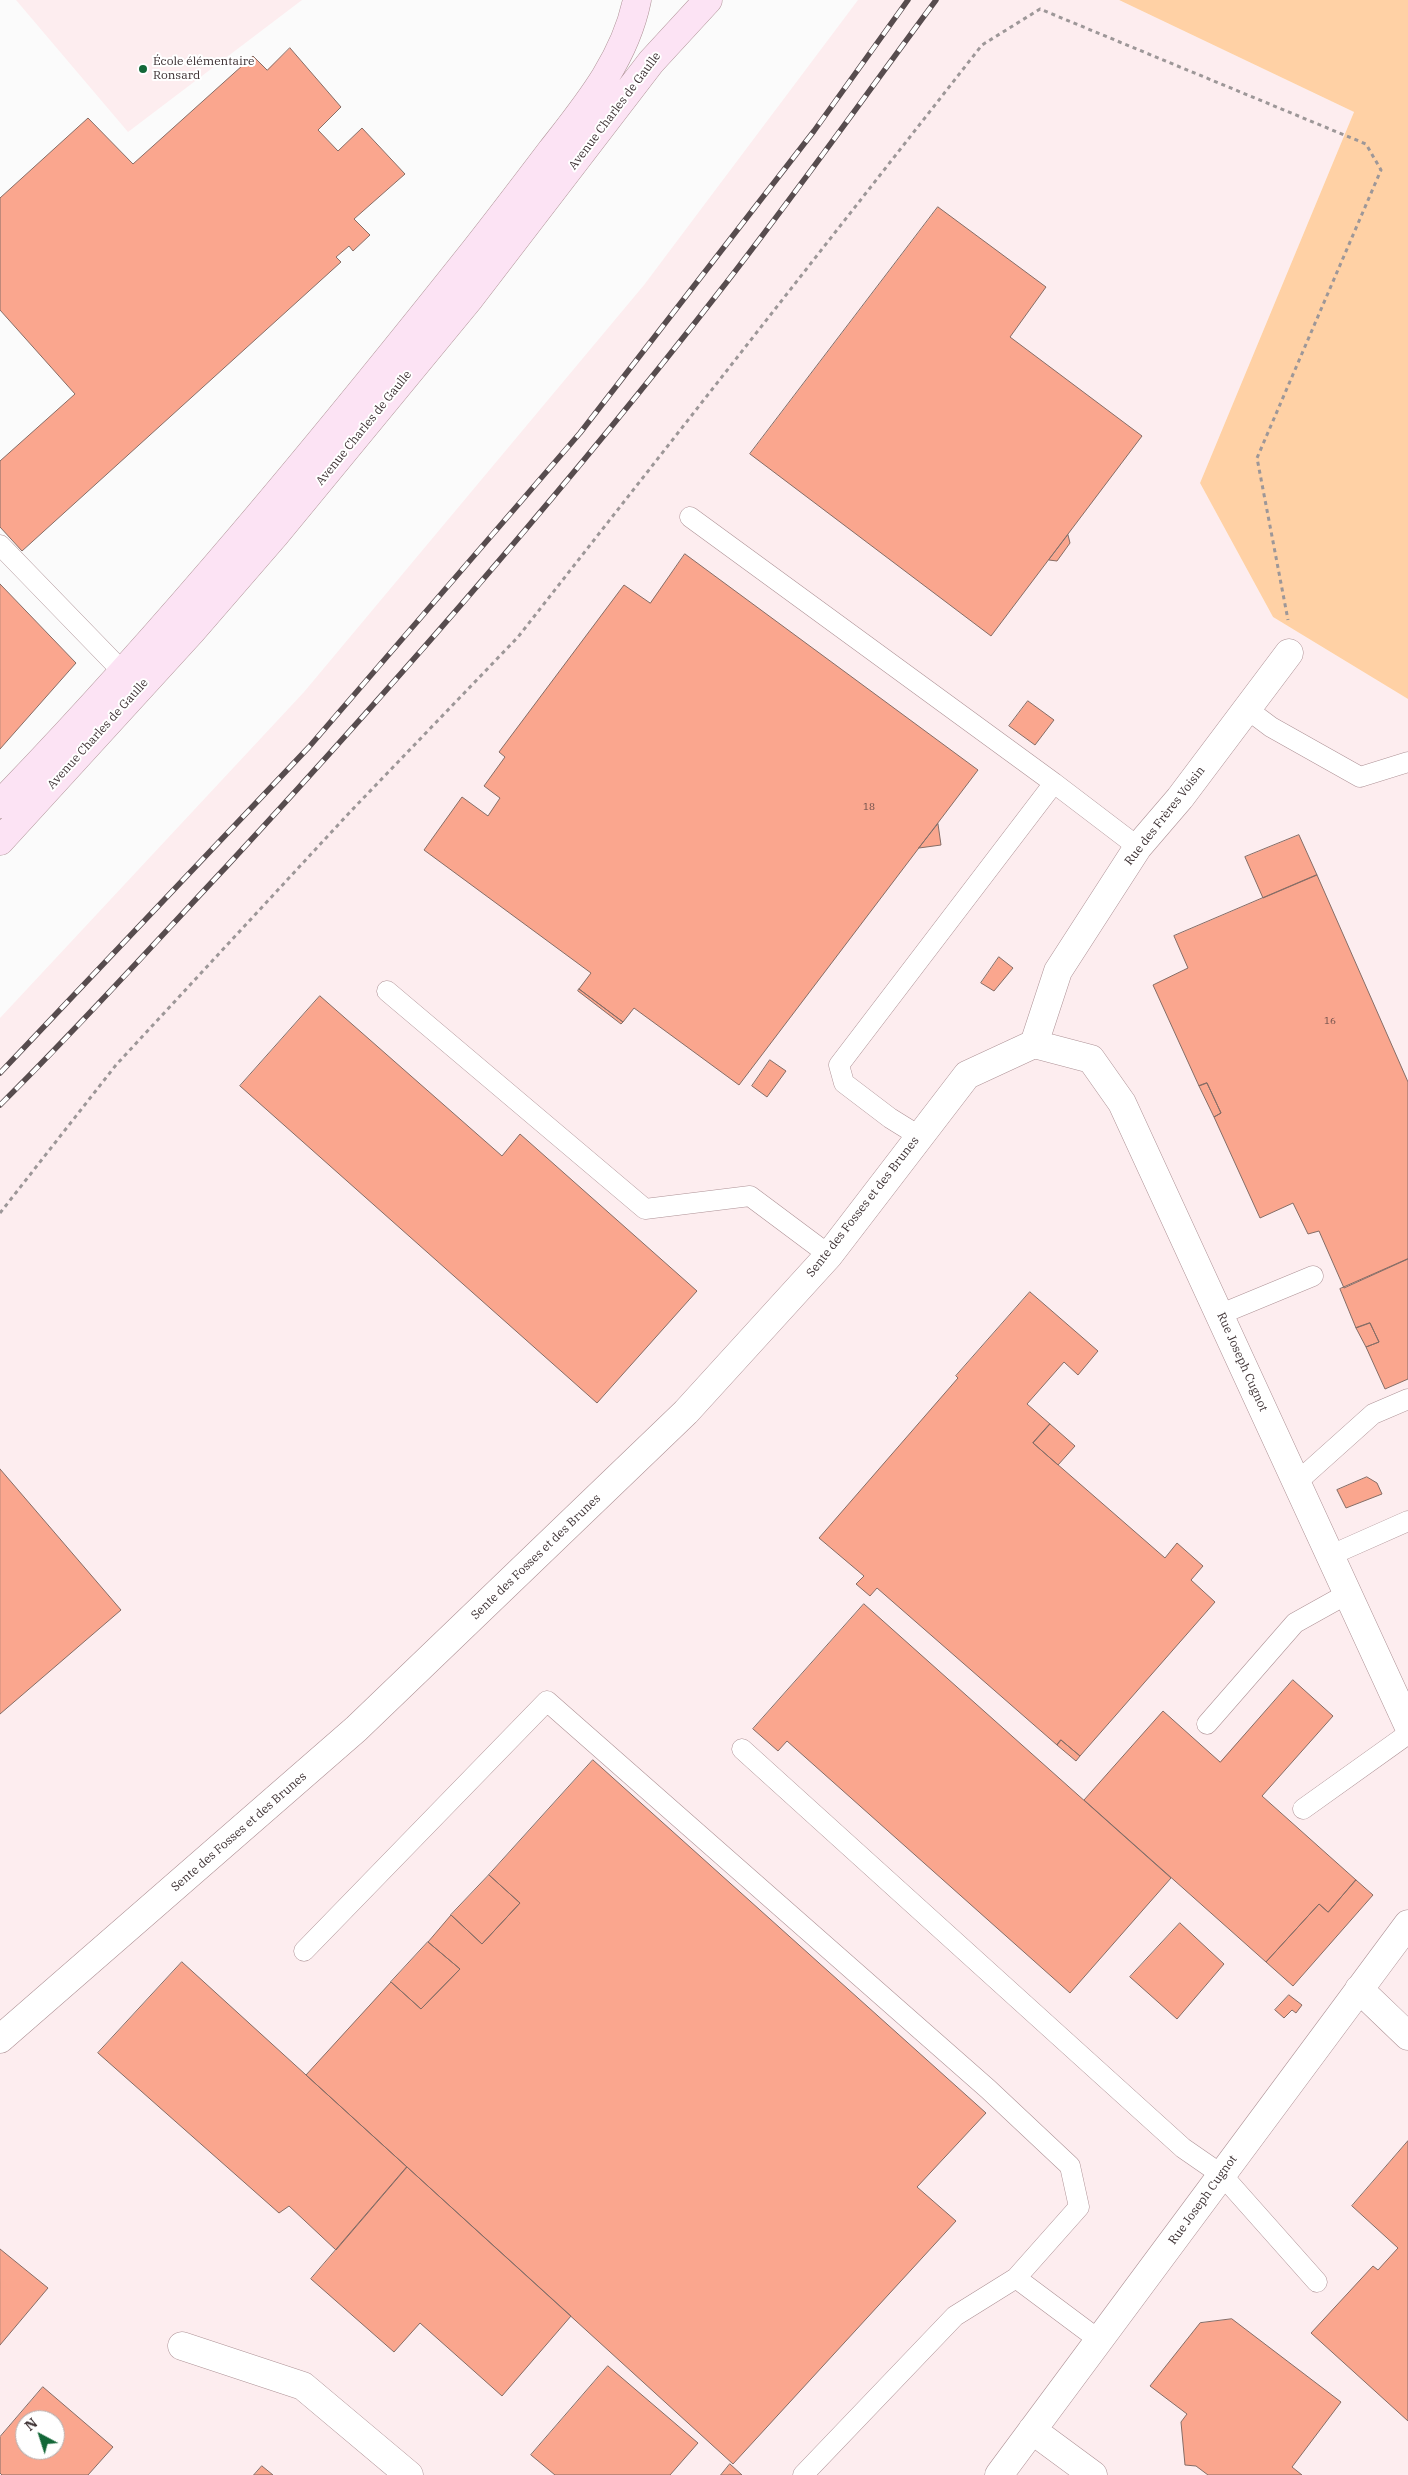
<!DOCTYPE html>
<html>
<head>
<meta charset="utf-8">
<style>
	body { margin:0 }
	#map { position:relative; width:1408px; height:2475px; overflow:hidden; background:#fbfbfb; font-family:"IBM Plex Serif",serif }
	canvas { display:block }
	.north { position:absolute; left:15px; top:2410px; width:50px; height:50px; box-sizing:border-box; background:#fff; border:1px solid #b1adad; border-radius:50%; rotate:320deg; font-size:14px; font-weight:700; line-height:20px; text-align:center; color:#3d3133 }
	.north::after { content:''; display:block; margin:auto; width:18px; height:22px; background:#136738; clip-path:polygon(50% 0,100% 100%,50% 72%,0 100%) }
</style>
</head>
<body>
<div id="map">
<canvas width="1408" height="2475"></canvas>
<div class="north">N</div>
</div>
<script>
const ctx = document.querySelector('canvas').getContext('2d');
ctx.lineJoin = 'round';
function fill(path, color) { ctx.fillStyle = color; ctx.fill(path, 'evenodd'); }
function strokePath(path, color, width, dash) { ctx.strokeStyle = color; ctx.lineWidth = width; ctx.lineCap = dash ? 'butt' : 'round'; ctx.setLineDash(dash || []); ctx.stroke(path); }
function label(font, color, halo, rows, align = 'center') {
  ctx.font = font + ' "IBM Plex Serif",serif'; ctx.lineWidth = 4; ctx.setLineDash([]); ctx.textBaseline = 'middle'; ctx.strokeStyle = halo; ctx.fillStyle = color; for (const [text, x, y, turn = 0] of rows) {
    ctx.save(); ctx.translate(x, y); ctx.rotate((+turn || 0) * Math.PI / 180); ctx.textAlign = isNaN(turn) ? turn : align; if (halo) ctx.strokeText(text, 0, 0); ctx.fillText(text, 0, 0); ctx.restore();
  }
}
const built = new Path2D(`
	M16 0H302L128 132Z
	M858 0H1119L1354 112 1200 483 1273 617 1408 699V2475H0V1018L304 692 644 285ZM25 2420H55V2450H25Z`);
const green = new Path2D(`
	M1119 0H1408V699L1273 617 1200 483 1354 112Z`);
const building = new Path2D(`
	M290 48 341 107 318 130 338 151 362 128 405 174 354 219 370 235 353 251 349 246 336 257 341 262 22 551 0 527V461L75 394 0 310V198L88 118 133 164 253 56 267 70Z
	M938 207 1046 287 1010 337 1142 436 991 636 750 454Z
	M1068 535 1070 543 1057 561 1049 560Z
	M685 554 978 770 739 1085 634 1008 623 1022 579 989 591 973 424 850 462 797 488 816 500 798 484 786 505 757 499 752 624 585 650 603Z
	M0 584 76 663 0 749Z
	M1028 701 1054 720 1035 745 1009 726Z
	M938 824 941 845 919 848Z
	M1299 835 1317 875 1263 898 1245 857Z
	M1317 875 1408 1082V1259L1344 1288 1319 1231 1308 1234 1293 1203 1260 1218 1214 1117 1221 1113 1207 1083 1199 1086 1153 985 1188 968 1174 936Z
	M999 957 1013 968 994 991 981 983Z
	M579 989 623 1022 621 1024 578 991Z
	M320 996 502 1156 520 1134 697 1291 597 1403 240 1086Z
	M770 1060 786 1071 767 1097 752 1086Z
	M1207 1083 1221 1113 1214 1117 1199 1086Z
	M1408 1259V1379L1385 1389 1366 1347 1379 1342 1370 1323 1356 1328 1340 1289Z
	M1030 1292 1098 1351 1078 1375 1064 1362 1027 1404 1050 1424 1033 1443 1165 1558 1177 1543 1203 1566 1191 1580 1215 1602 1080 1756 1061 1740 1057 1745 877 1588 870 1596 856 1584 864 1576 819 1538 958 1378 956 1376Z
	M1370 1323 1379 1342 1366 1347 1356 1328Z
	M1050 1424 1075 1446 1058 1465 1033 1443Z
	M0 1469 121 1610 0 1714Z
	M1367 1477 1377 1483 1382 1494 1346 1508 1337 1490Z
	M864 1604 1171 1878 1070 1993 787 1741 778 1751 753 1729Z
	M1293 1680 1333 1716 1262 1796 1356 1880 1328 1912 1319 1904 1266 1962 1084 1800 1163 1711 1220 1762Z
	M1061 1740 1080 1756 1076 1761 1057 1745Z
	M593 1760 986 2113 917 2187 956 2221 733 2464 306 2075 391 1982 421 2009 460 1969 428 1942 451 1915 482 1944 520 1903 489 1875Z
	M489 1875 520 1903 482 1944 451 1915Z
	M1356 1880 1373 1895 1293 1986 1266 1962 1319 1904 1328 1912Z
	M1180 1923 1224 1964 1177 2019 1130 1977Z
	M428 1942 460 1969 421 2009 391 1982Z
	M182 1962 407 2167 336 2250 289 2206 279 2213 98 2053Z
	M1289 1995 1302 2005 1296 2013 1292 2010 1284 2018 1275 2010Z
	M1408 2141V2421L1311 2333 1373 2266 1378 2270 1398 2248 1352 2206Z
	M407 2167 571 2316 502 2396 420 2323 394 2352 311 2279Z
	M0 2249 48 2288 0 2345Z
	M1232 2319 1341 2402 1292 2467 1302 2475H1208L1196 2466 1185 2465 1181 2422 1187 2414 1150 2386 1200 2323Z
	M608 2366 698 2443 670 2475H555L531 2455Z
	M43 2387 113 2447 88 2475H2L0 2473V2437ZM25 2420H55V2450H25Z
	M730 2464 742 2475H721Z
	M262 2466 273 2475H254Z`);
const path = new Path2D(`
	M0 1213 116 1065 350 812 518 637 982 45 1040 9 1366 144 1381 170 1257 458 1288 620`);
const lane = new Path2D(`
	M690 517 1054 783 839 1065 844 1083 890 1118 919 1136
	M0 545 122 671
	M1247 709 1271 727 1360 777 1408 762
	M1054 783 1138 847
	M387 991 645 1209 750 1196 829 1255
	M1221 1314 1313 1276
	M1296 1483 1373 1414 1408 1399
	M1329 1556 1408 1521
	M1207 1724 1295 1623 1347 1594
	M742 1749 1183 2148 1222 2175 1317 2282
	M1303 1809 1408 1734
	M304 1951 547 1701 988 2089 1070 2166 1079 2207 1016 2278 955 2316 803 2475
	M1016 2278 1099 2340`);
const street = new Path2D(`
	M1034 1044 1091 1059 1122 1103 1408 1725
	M1034 1044 1058 971 1138 847 1180 798 1289 653
	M1359 1989 1408 2036
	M0 2039 356 1729 686 1412 829 1255 967 1075 1034 1044
	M182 2346 303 2386 409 2475
	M1032 2430 1093 2475
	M999 2475 1408 1924`);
const secondary = new Path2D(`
	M0 804C169 629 324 440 475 250 501 217 526 184 551 151 587 105 625 59 637 0
	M0 841 191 632 275 535 470 298 651 62 708 0`);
const rail = new Path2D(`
	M0 1073 309 747 580 433 814 131 908 0
	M0 1105C78 1028 151 947 226 867 397 682 564 491 719 292 794 196 864 97 936 0`);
const markers = [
	[143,69,5,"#136738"]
];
const numberNames = [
	["18",869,807],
	["16",1330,1021]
];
const poiNames = [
	["École élémentaire",153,62],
	["Ronsard",153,76]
];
const streetNames = [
	["Avenue Charles de Gaulle",615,111,-53],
	["Avenue Charles de Gaulle",364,428,-51],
	["Avenue Charles de Gaulle",98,734,-48],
	["Rue des Frères Voisin",1165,816,-52],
	["Sente des Fosses et des Brunes",863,1207,-52],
	["Rue Joseph Cugnot",1242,1362,66],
	["Sente des Fosses et des Brunes",536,1557,-44],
	["Sente des Fosses et des Brunes",239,1832,-41],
	["Rue Joseph Cugnot",1203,2200,-54]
];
fill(built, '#fdedef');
fill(green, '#ffd1a5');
fill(building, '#faa68e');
strokePath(building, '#866d66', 1);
strokePath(lane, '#ae9296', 21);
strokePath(street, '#ae9296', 29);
strokePath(secondary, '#ae9296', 29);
strokePath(path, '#9d9798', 3, [4, 4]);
strokePath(lane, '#fff', 20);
strokePath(street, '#fff', 28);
strokePath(secondary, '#fce3f4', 28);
strokePath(rail, '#574c4e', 5.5);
strokePath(rail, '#fff', 4, [11]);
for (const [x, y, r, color] of markers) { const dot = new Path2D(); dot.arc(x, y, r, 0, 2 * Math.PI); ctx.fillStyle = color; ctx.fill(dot); strokePath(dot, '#fff', 2); }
label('10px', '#6c4e4a', null, numberNames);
label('12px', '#3d3133', '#fff', poiNames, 'left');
label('12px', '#3d3133', '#fff', streetNames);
</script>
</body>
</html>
